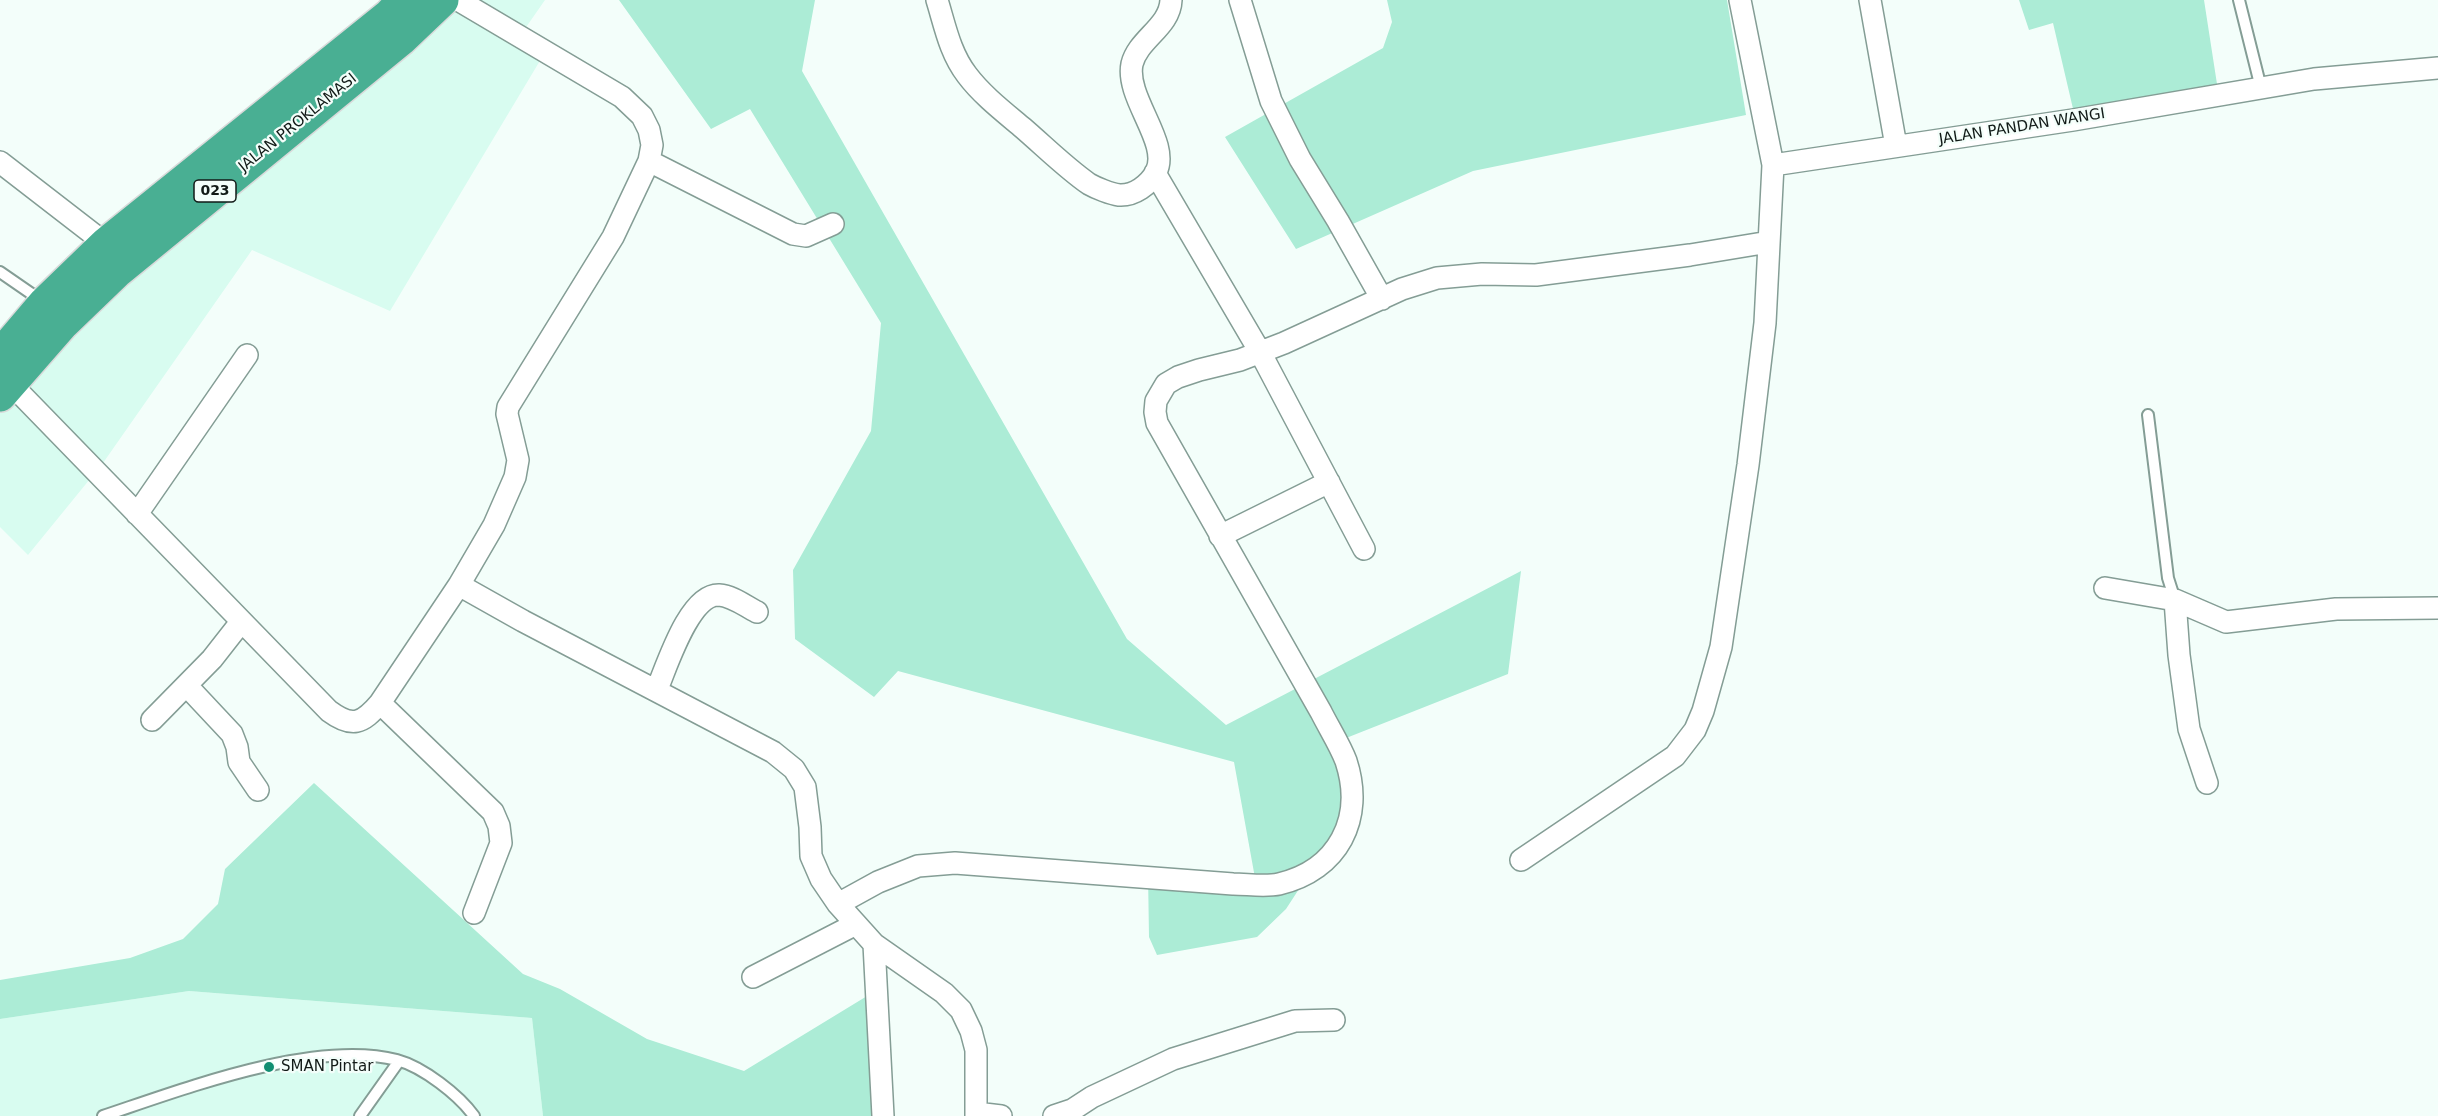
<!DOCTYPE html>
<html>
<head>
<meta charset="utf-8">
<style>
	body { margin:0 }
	canvas { display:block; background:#f3fefa }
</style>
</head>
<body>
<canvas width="2438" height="1116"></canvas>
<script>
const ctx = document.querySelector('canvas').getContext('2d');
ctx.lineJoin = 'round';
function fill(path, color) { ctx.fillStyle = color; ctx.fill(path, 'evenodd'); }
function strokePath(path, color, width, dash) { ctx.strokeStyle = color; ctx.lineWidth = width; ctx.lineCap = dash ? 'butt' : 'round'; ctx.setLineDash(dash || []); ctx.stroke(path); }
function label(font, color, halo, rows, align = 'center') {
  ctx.font = font + ' "DejaVu Sans",sans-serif'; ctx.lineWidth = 4.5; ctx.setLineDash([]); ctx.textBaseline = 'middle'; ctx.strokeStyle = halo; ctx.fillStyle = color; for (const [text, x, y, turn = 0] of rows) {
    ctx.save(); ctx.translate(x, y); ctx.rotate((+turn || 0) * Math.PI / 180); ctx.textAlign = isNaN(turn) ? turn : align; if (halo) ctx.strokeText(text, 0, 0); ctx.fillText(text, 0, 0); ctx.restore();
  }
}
const built = new Path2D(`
	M454 0H545L522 33 547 49 390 311 252 250 103 463 28 555 0 527V409L68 329Z
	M189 991 532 1018 543 1116H0V1019Z`);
const green = new Path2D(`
	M619 0H815L802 71 1127 639 1226 725 1521 571 1508 674 1331 744 1347 798 1338 829 1286 909 1257 937 1157 955 1149 937 1148 873 1255 878 1234 762 898 671 874 697 795 639 793 570 871 431 881 323 750 109 711 129Z
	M1387 0H1727L1746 115 1473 171 1296 249 1225 137 1383 48 1392 22Z
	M2019 0H2204L2217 84 2074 113 2053 23 2029 30Z
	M314 783 523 974 560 989 647 1039 744 1071 872 993 874 1116H543L532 1018 189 991 0 1019V980L130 958 183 939 218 904 225 869Z`);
const lane = new Path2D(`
	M2239 0 2261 88
	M0 272 42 301
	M2148 415 2168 578 2175 600
	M103 1116C184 1089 314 1039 397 1060 423 1067 459 1095 474 1116
	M360 1116 399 1061`);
const street = new Path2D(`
	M937 0C945 26 950 53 967 75 982 95 1004 112 1023 128 1045 147 1066 168 1089 184 1096 188 1111 194 1119 195 1134 196 1149 185 1156 172 1171 143 1125 98 1132 64 1138 39 1170 27 1171 0
	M1240 0 1271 101 1300 159 1338 221 1382 299
	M1740 0 1773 165 2073 120 2314 79 2438 68
	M1870 0 1896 146
	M649 161 793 234 806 236 833 224
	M0 162 106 244
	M1155 173 1260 352 1364 549
	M10 383 329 711C352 728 362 724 380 703L459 585 494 525 515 477 518 460 507 414 508 407 613 237 649 161 652 145 649 130 642 116 622 97 458 0
	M137 514 247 355
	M1220 536 1329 482
	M459 585 523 621 773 752 794 769 805 787 810 827 811 856 821 879 838 904 874 944 944 993 961 1010 971 1031 976 1050V1116
	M2105 588 2175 600 2226 622 2336 609 2438 608
	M2175 600 2179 655 2189 729 2207 783
	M187 686 232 734 237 747 239 762 258 790
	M657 689C667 666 689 594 719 595 733 596 745 606 757 612
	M380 703 493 812 499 826 501 843 474 913
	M152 720 212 659 241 622
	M1521 860 1675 756 1695 730 1703 711 1721 647 1748 465 1765 323 1773 165
	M838 904 878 882 918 866 955 863 1233 884C1247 884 1265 887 1279 884 1338 870 1365 819 1346 761 1340 745 1329 728 1321 712L1157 423 1155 412 1156 401 1166 384 1178 377 1199 370 1240 360 1284 343 1402 289 1437 278 1482 274 1536 275 1690 255 1769 242
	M874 944 883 1116
	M753 977 856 924
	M976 1113 1001 1116
	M1054 1116 1072 1110 1092 1097 1173 1059 1295 1021 1334 1020`);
const highway = new Path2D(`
	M0 356 45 303 106 244 390 15 404 0
	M0 395 63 323 116 272 401 39 442 0`);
const markers = [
	[269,1067,6,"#128e72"]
];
const shields = [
	[215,191,42]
];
const shieldNames = [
	["023",215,191]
];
const streetNames = [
	["JALAN PROKLAMASI",298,123,-39],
	["JALAN PANDAN WANGI",2022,127,-9]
];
const poiNames = [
	["SMAN Pintar",281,1067]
];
fill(built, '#d8fcf0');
fill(green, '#acecd6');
strokePath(lane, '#849d95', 14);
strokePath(street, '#849d95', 24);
strokePath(highway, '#d9dada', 36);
strokePath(lane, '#fff', 10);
strokePath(street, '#fff', 21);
strokePath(highway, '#49af93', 33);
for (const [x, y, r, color] of markers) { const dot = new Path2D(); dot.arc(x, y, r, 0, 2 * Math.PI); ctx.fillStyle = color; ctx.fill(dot); strokePath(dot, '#f3fefa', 2); }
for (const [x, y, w] of shields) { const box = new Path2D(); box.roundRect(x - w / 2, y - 11, w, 22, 4.5); ctx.fillStyle = '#f3fefa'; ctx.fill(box); strokePath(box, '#111a17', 1.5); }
label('bold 14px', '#111a17', null, shieldNames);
label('15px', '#111a17', '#f3fefa', streetNames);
label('15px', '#111a17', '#f3fefa', poiNames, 'left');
</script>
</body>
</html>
